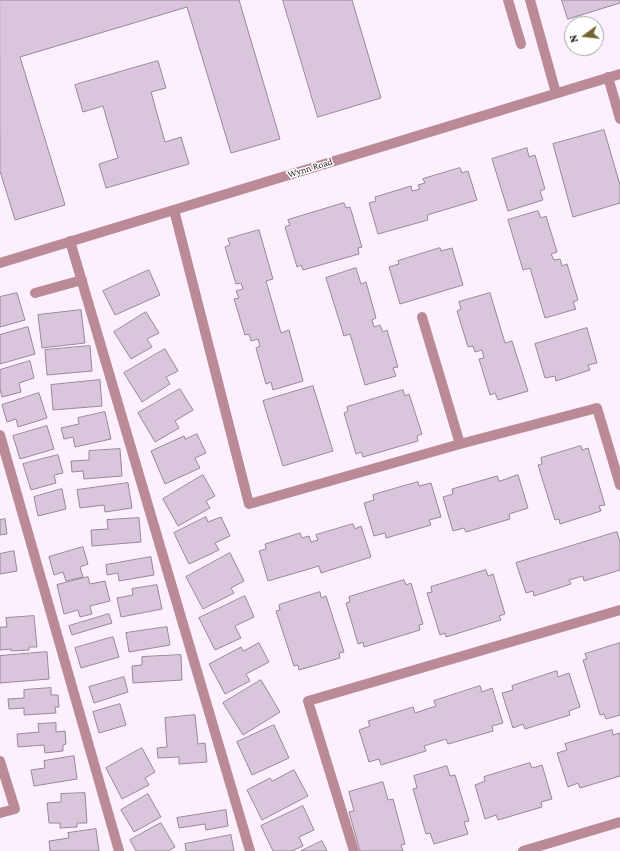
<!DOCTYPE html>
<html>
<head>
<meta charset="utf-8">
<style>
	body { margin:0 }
	#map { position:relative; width:620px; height:851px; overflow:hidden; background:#fdf0fe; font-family:"Crimson Pro",serif }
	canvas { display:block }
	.north { position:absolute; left:564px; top:16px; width:40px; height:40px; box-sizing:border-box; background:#fff; border:1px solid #a9a6a9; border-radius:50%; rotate:255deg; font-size:11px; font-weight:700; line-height:16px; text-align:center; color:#282029 }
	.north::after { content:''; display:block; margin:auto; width:14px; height:18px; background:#766533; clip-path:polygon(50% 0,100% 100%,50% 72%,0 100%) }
</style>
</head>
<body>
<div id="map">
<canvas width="620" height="851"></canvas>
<div class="north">N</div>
</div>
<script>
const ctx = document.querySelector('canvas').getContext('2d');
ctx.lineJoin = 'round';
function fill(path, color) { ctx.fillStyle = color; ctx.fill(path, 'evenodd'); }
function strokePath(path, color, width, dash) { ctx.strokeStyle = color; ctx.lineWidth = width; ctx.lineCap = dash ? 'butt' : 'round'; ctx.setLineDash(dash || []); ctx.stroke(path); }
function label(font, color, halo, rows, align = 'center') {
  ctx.font = font + ' "Crimson Pro",serif'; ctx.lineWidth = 3; ctx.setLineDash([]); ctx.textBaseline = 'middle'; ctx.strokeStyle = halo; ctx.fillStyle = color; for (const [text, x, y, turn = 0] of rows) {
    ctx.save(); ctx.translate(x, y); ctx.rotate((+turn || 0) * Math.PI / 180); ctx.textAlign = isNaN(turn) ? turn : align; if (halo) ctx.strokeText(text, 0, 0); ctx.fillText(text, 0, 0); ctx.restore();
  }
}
const building = new Path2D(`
	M0 0H239L280 139 231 153 187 7 20 57 65 205 15 220 0 171Z
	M283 0H352L381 98 318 117Z
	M562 0H620V3L568 19Z
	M158 61 166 88 151 92 165 142 181 137 189 164 106 188 99 164 118 158 103 106 83 112 75 85Z
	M604 130 620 185V203L573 217 553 144Z
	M527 148 529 157 535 155 545 189 540 191 543 200 508 211 492 159Z
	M460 168 462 173 468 171 477 200 427 215 428 220 378 234 369 203 376 201 375 197 411 186 412 191 420 189 418 185 425 183 423 179Z
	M344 203 346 208 350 207 362 247 358 248 359 254 303 270 301 265 297 267 285 227 290 225 288 220Z
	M538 211 541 218 546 216 557 252 551 254 554 260 560 259 562 266 567 264 578 300 573 302 576 309 545 318 530 268 523 270 508 220Z
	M259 230 273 279 266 281 281 333 289 330 303 381 273 390 271 382 266 384 256 348 260 346 258 339 251 341 249 334 245 335 234 299 239 298 236 291 243 289 241 283 236 284 225 247 230 245 228 239Z
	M440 248 441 251 452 248 463 285 400 304 389 267 399 264 398 261Z
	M356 268 361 284 366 282 376 318 372 320 374 327 380 325 383 332 387 330 398 367 393 368 396 376 365 385 350 334 344 336 326 278Z
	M149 270 160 295 115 315 103 291Z
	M17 293 25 320 0 327V297Z
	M490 293 505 343 512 341 528 391 498 400 495 393 490 395 479 359 484 358 482 350 475 352 473 346 468 347 457 311 461 309 459 302Z
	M81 310 85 343 42 348 38 315Z
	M146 312 159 333 147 339 152 347 131 359 114 332Z
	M28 327 35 354 0 364V335Z
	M587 328 597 363 588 365 590 370 556 381 555 376 545 378 535 344Z
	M90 346 92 371 47 375 45 350Z
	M165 349 178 371 166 377 170 384 142 402 124 373Z
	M30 361 34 378 19 383 21 392 2 397 0 389V370Z
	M100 380 102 406 53 410 51 385Z
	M313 386 333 451 283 466 263 401Z
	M180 389 193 410 175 421 179 428 155 442 138 413Z
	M403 390 405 396 409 394 422 434 417 436 418 441 363 457 361 452 356 454 344 413 348 411 347 407Z
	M39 393 47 418 18 427 16 419 7 422 2 405Z
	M105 412 111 439 75 447 73 437 64 439 61 428 79 424 78 418Z
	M47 426 54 449 20 459 13 436Z
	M197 434 206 453 195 458 200 468 165 484 151 451 184 436 185 439Z
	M581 446 582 450 588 448 605 505 599 506 601 511 560 524 559 519 555 520 538 465 542 464 541 458Z
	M120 449 122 476 84 479 83 471 72 472 71 461 89 460V451Z
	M58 455 63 473 54 475 56 483 31 490 23 464Z
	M203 475 215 496 206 501 210 508 178 526 163 499Z
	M518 475 528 508 509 514 510 519 466 532 464 528 453 531 443 497 453 494 452 489 497 476 499 481Z
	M418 482 419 486 431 483 441 517 429 520 431 525 386 538 385 533 374 536 364 503 374 500 373 495Z
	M128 483 132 508 105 512 104 505 80 508 77 490Z
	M62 489 66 509 38 516 34 497Z
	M206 517 208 522 221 517 230 536 215 543 219 550 189 564 174 533Z
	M139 518 141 542 92 546 91 530 108 529 107 520Z
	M5 519 7 534 0 535V520Z
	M353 524 355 529 361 526 371 557 321 573 319 566 268 581 259 551 266 549 265 544 300 533 302 538 309 536 311 542 318 540 316 535Z
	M617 532 620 542V570L584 581 583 576 569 580 571 584 534 596 533 591 526 593 516 563Z
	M83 547 88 564 80 567 83 577 66 581 63 572 54 575 49 557Z
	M14 551 17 571 0 574V554Z
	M230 553 244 581 231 588 234 593 203 609 186 577Z
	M151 557 154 575 119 581 118 573 107 575 106 565Z
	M486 570 488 576 493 574 505 614 499 616 501 620 446 637 445 633 440 635 427 593 432 592 431 587Z
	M88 577 90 584 105 581 110 601 90 606 92 614 80 617 78 610 64 614 57 585Z
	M404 580 406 585 411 583 423 624 419 625 420 630 364 647 363 642 358 644 346 603 350 602 349 597Z
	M157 585 162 609 121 617 117 598 133 595 132 589Z
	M320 592 321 598 326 596 344 652 339 653 340 658 299 670 298 665 294 666 276 611 280 610 279 605Z
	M245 596 254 617 235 626 241 638 215 650 199 618Z
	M109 614 112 623 72 635 69 626Z
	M34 616 37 647H29V650L11 651V649L0 650V627H7L6 618Z
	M167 627 170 645 129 652 126 633Z
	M113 637 119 657 81 668 75 648Z
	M259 643 269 662 246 674 250 681 225 694 209 664 241 647 243 651Z
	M620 643V715L606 719 604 714 600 715 583 660 587 659 585 654Z
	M47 652 49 679 0 683V656Z
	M181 655 182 680 133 683 132 666 142 665V657Z
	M557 671 558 677 569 673 580 707 569 711 570 715 525 729 523 724 513 728 502 693 513 690 512 686Z
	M124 677 128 692 94 703 89 687Z
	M261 680 280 712 243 735 223 703Z
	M480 686 482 692 492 688 503 723 492 726 493 731 448 744 446 739 424 746 426 751 381 765 379 759 369 762 359 730 370 726 368 721 413 707 415 713 436 706 434 701Z
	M51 688V695H58L59 707H55L56 713 24 715V708L9 709 8 699 24 698V690Z
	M120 704 126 725 99 733 93 712Z
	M195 715 198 744 205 743 207 762 179 764V757L158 758 157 748 167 747 165 718Z
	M56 723V732L65 731 66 744 63 745V751L45 753 44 745 18 747 17 734 39 732 38 724Z
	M274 725 289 758 252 775 237 742Z
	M612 730 613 735 620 733V776L580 788 578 783 568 787 557 753 567 750 565 744Z
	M142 748 155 772 145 778 149 785 122 799 106 768Z
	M74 756 77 779 34 786 31 770 45 768 44 761Z
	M530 763 532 768 542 765 552 799 541 802 542 807 498 820 496 815 485 819 475 785 485 781 484 777Z
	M447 766 450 776 455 775 469 821 464 822 468 834 434 844 430 833 426 834 413 789 417 788 414 776Z
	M294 770 308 796 262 820 247 790 270 778 272 781Z
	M383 782 388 800 393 799 405 844 401 845 403 851H360L349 812 354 811 349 792Z
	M85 793 87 823H77V827L60 828V823H49L47 803 61 802V794Z
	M148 794 161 817 134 832 121 810Z
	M303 806 314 830 299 837 303 846 292 851H273L261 826Z
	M226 810 228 826 206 830 205 824 179 828 177 818Z
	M161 823 175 847 168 851H136L130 840Z
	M96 829 99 851H50L49 841 69 838 68 833Z
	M231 835 234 851H186L185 844Z
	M322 841 327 851H301Z`);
const minor = new Path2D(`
	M508 0 521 44
	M530 0 556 93
	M608 77 620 119
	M174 210 249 504 460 444 597 408 620 485
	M70 241 250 851
	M0 263 620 74
	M35 293 82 280
	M422 317 460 444
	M0 435 119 851
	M0 761 15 809 0 813
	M354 851 308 701 620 610
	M523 851 620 822`);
const streetNames = [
	["Wynn Road",310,168,-17]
];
fill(building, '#dac6dc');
strokePath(building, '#99869a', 1);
strokePath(minor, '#ba8b96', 10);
label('10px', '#282029', '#fff', streetNames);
</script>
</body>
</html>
